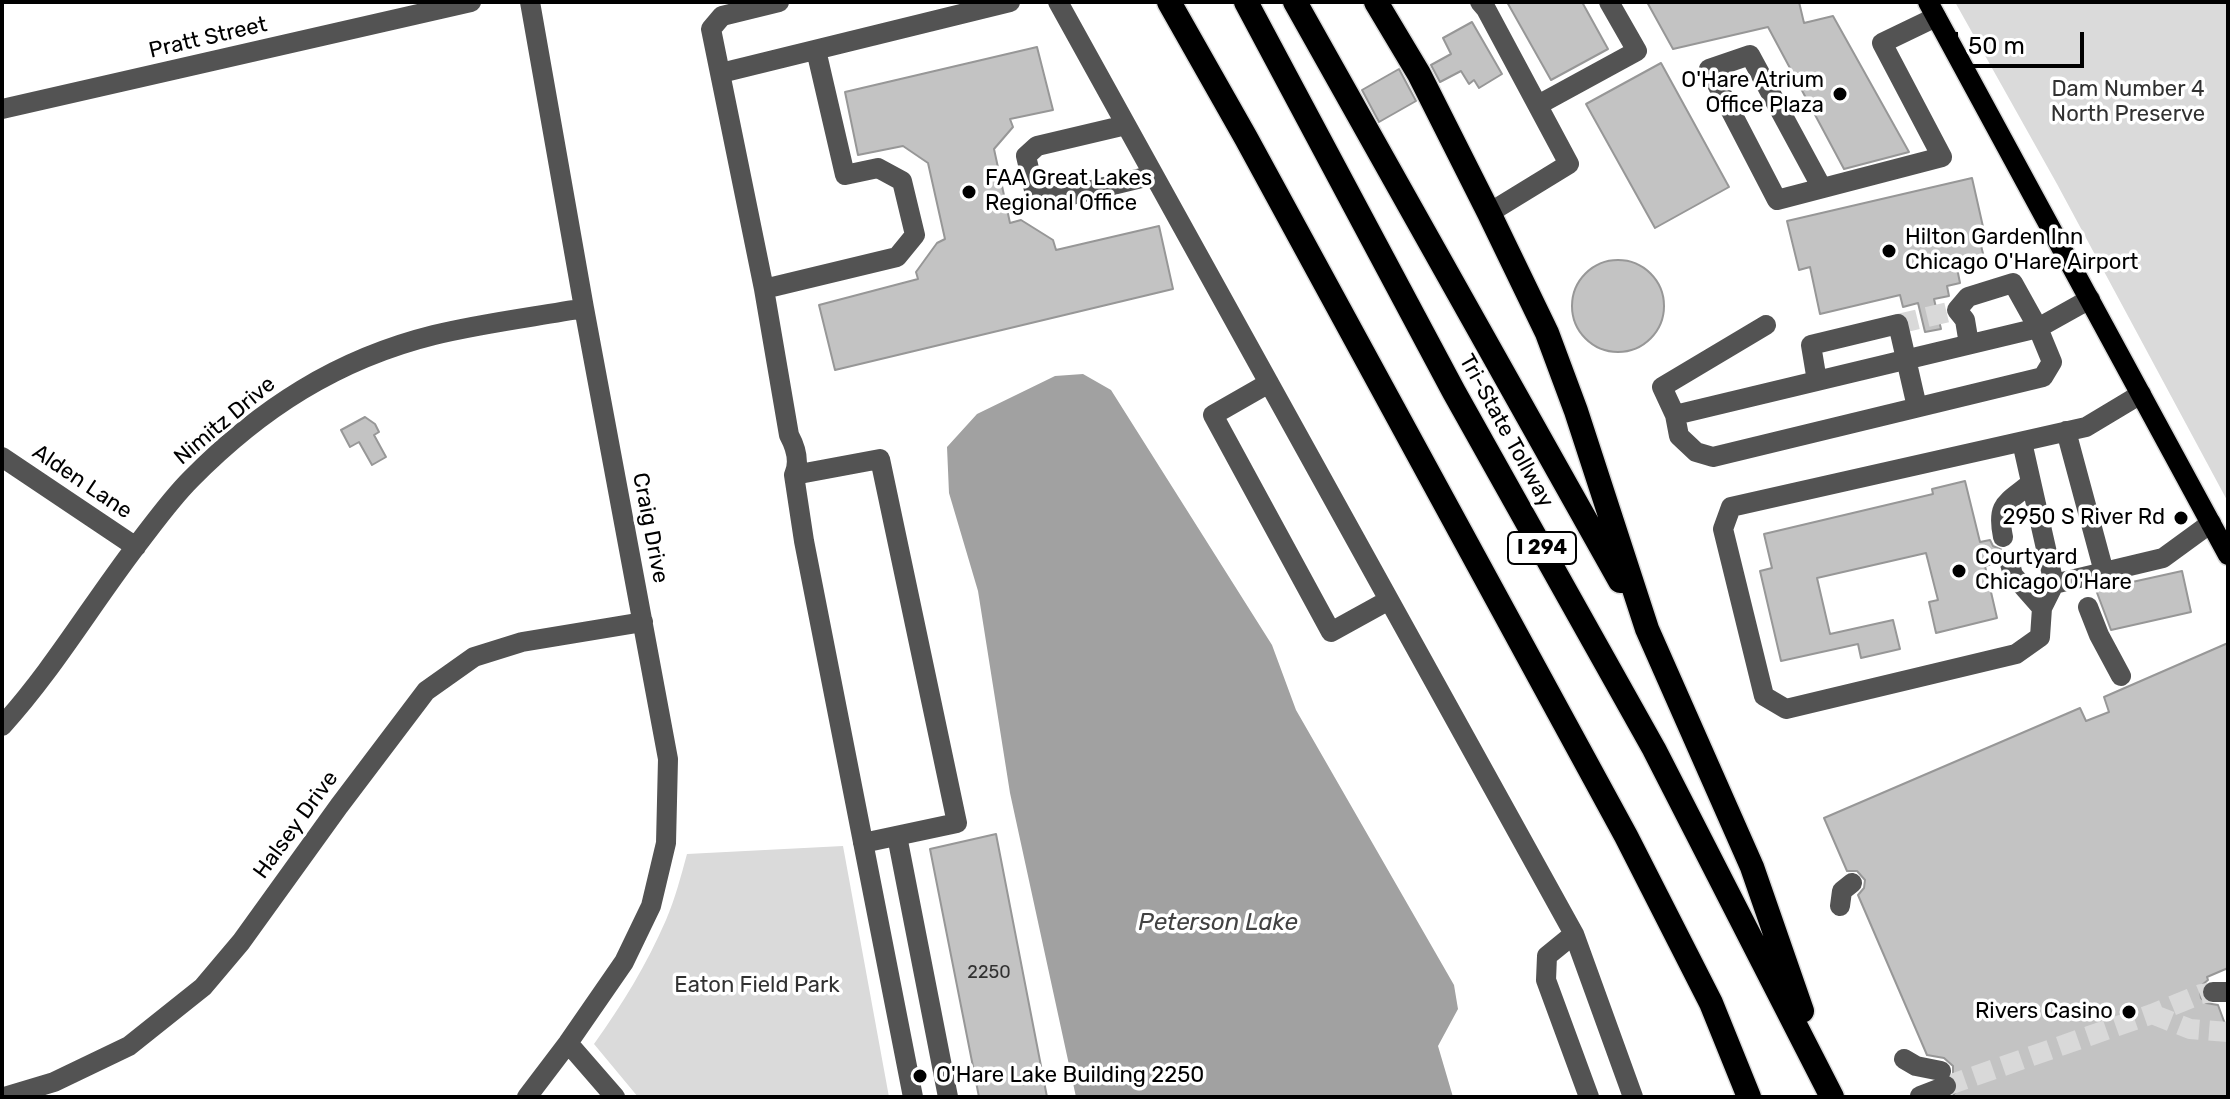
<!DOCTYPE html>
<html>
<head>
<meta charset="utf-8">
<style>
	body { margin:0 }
	#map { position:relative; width:2230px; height:1099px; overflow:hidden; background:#fff; font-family:Rubik,sans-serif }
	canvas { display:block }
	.frame { position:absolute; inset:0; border:4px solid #000; pointer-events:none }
	.scale { position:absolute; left:1954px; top:32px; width:130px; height:36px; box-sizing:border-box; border:4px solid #000; border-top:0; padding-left:10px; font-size:24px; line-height:28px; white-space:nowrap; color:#000; -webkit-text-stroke:6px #fff; paint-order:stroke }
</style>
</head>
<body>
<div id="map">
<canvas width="2230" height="1099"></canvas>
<div class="frame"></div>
<div class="scale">50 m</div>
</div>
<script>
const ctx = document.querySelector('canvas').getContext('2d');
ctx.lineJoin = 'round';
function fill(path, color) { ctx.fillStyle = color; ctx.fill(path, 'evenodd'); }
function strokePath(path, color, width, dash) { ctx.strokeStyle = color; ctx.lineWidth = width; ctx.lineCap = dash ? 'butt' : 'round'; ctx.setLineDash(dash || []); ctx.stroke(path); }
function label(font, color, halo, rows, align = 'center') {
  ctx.font = font + ' Rubik,sans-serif'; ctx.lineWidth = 7; ctx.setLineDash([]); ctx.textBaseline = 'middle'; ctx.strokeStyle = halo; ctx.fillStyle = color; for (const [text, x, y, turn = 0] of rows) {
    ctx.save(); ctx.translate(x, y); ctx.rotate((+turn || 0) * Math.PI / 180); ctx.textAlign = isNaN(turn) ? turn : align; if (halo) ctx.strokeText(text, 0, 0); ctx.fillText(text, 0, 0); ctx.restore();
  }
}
const green = new Path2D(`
	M1955 2H2228V502L2057 184Z
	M843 846 889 1097H638L594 1044C622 1005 647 964 666 920 675 899 681 876 687 854Z`);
const water = new Path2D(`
	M1083 374 1111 390 1272 645 1296 710 1454 985 1458 1009 1438 1046 1453 1097H1076L1010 793 978 591 949 493 947 447 977 414 1055 376Z`);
const building = new Path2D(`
	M1507 2H1582L1608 49 1551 80Z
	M1647 2H1799L1804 23 1833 16 1909 152 1844 169 1768 27 1673 49Z
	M1472 22 1502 74 1479 88 1474 80 1469 84 1461 71 1440 82 1431 65 1451 54 1443 38Z
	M1037 47 1053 110 1010 119 1013 127 994 149 1010 223 1021 220 1053 240 1056 250 1159 226 1173 289 835 370 819 305 918 279 916 272 937 243 945 239 928 163 903 146 858 155 845 92Z
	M1661 63 1729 187 1655 228 1586 104Z
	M1399 69 1416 101 1379 122 1362 90Z
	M1972 178 1986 240 1980 242 1985 261 1957 268 1960 283 1947 286 1949 296 1934 299 1941 329 1925 332 1918 303 1903 307 1900 295 1820 314 1810 267 1799 270 1787 221Z
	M1572 306a46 46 0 1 1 92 0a46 46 0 1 1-92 0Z
	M365 417 375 424 379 432 374 435 386 457 372 465 359 442 350 447 341 430Z
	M1965 481 1980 542 1990 540 1993 546 2002 550 1997 556 1996 563 1985 566 1997 618 1936 633 1929 602 1938 600 1926 553 1817 578 1830 634 1893 620 1900 649 1861 658 1858 644 1781 661 1760 571 1772 568 1764 534 1933 494 1932 489Z
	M2182 571 2191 612 2111 630 2096 590Z
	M2228 643V968L2207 977 2208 980 2202 985 2200 991 2201 998 2206 1003 2218 1005 2228 1032V1097H1952L1959 1087 1958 1081 1953 1075V1066L1944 1058 1927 1055 1858 895 1864 888 1865 880 1857 871H1847L1824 818 2080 708 2086 721 2109 712 2104 697Z
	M996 834 1047 1097H979L930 849Z`);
const minorTunnel = new Path2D(`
	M1898 324 1957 310
	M2152 1014 2190 1029 2228 1032
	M1946 1086 2152 1014 2201 994 2213 992`);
const minor = new Path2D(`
	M779 2 722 16 711 29 764 289 789 435C796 448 800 462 794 475L804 541 913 1097
	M1058 2 1574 934 1633 1097
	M1480 2 1486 9 1569 164 1489 213
	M721 73 1010 2
	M1538 105 1637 51 1609 2
	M2 109 471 2
	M1126 125 1037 146 1026 156 1034 190 1059 198 1154 175
	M1822 188 1750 55 1709 69 1777 200 1942 157 1882 43 1936 17
	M764 289 897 257 915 235 902 181 878 168 845 175 816 50
	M1969 344 1965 320 1957 310 1968 297 2013 283 2038 328 2052 362 2043 377 1713 457 1696 452 1679 436 1675 415 2038 328 2090 299
	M1817 381 1811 345 1898 324 1917 407
	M1269 383 1213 415 1331 632 1389 600
	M2141 394 2086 427 1731 507 1723 529 1764 696 1786 709 2016 654 2040 637 2042 608 2054 584 2163 558 2211 523
	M1675 415 1662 387 1766 325
	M2066 431 2104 572
	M2022 442 2054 584
	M2 457 136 547
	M794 475 880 459 957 823 863 843
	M2003 537C1996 503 2007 503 2031 483
	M2009 560 2013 575 2042 608
	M2088 607 2099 635 2121 676
	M2 726C53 670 91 605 137 545 154 523 171 499 191 479 260 409 337 359 434 335 483 323 534 317 584 308
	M897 836 948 1097
	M1840 906 1842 891 1852 883
	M1574 934 1547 956 1546 980 1589 1097
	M2213 992H2228
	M568 1043 615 1097
	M1904 1059 1916 1066 1941 1071
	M1920 1096 1946 1086
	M4 1097 54 1082 129 1046 203 987 241 942 339 806 426 691 474 657 522 642 643 622
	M527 1097 568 1043 624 962 651 906 666 843 668 759 584 308 530 2`);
const major = new Path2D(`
	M1928 2 2228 555`);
const highway = new Path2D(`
	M1169 2 1246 138 1626 836 1711 1003 1749 1097
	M1246 2 1454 392 1654 749 1832 1097
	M1295 2 1620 581
	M1376 2 1419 74 1489 213 1547 333 1576 411 1647 629 1752 867 1802 1011`);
const markers = [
	[1840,94,8,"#000"],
	[969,192,8,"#000"],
	[1889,251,8,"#000"],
	[2181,518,8,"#000"],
	[1959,571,8,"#000"],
	[2129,1012,8,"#000"],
	[920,1076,8,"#000"]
];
const numberNames = [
	["2250",989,973]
];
const shields = [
	[1542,548,68]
];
const shieldNames = [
	["I 294",1542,548]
];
const streetNames = [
	["Pratt Street",208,38,-13],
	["Nimitz Drive",225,421,-40],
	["Tri-State Tollway",1506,431,61],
	["Alden Lane",82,482,34],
	["Craig Drive",650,528,79],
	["Halsey Drive",296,825,-54]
];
const poiNames = [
	["O'Hare Atrium",1824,81,"right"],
	["Office Plaza",1824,106,"right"],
	["FAA Great Lakes",985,179],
	["Regional Office",985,204],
	["Hilton Garden Inn",1905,238],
	["Chicago O'Hare Airport",1905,263],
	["2950 S River Rd",2165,518,"right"],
	["Courtyard",1975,558],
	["Chicago O'Hare",1975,583],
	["Rivers Casino",2113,1012,"right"],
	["O'Hare Lake Building 2250",936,1076]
];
const parkNames = [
	["Dam Number 4",2128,90],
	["North Preserve",2128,115],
	["Eaton Field Park",757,986]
];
const waterNames = [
	["Peterson Lake",1218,923]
];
fill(green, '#dadada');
fill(water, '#a1a1a1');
fill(building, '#c3c3c3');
strokePath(building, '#979797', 2);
strokePath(minorTunnel, '#d9d9d9', 20, [20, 10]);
strokePath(major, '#dbdbdb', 23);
strokePath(highway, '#dbdbdb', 27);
strokePath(minor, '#535353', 20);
strokePath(major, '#000', 20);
strokePath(highway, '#000', 24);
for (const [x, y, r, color] of markers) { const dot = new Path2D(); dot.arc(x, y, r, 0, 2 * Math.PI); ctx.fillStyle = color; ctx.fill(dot); strokePath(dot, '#fff', 3); }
label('18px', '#313131', null, numberNames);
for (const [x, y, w] of shields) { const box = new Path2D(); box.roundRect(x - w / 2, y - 16, w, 32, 6); ctx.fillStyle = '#fff'; ctx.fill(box); strokePath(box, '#000', 2); }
label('bold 20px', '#000', null, shieldNames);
label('22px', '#000', '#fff', streetNames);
label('22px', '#000', '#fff', poiNames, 'left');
label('22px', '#313131', '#fff', parkNames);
label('italic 24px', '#424242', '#fff', waterNames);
</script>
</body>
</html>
